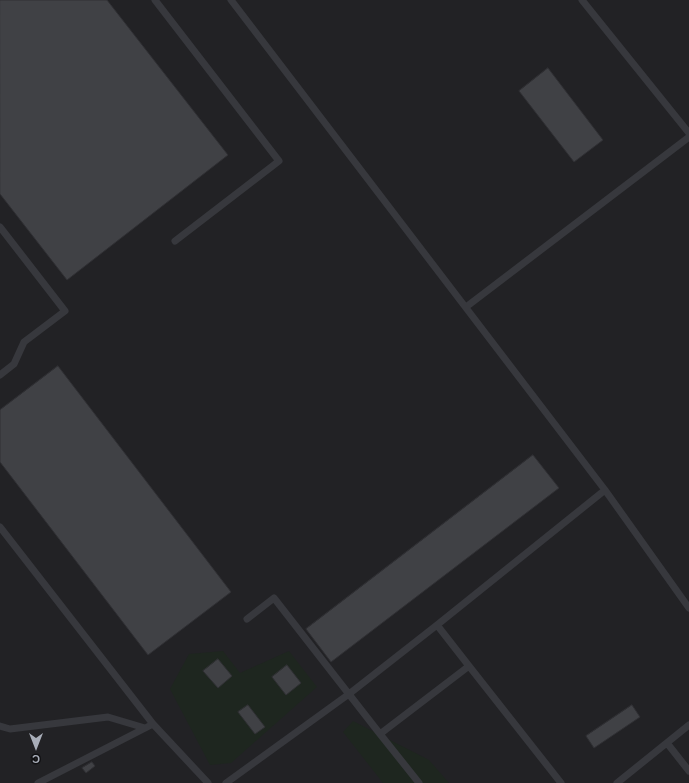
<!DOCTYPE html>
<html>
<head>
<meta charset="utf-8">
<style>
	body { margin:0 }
	#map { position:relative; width:689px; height:783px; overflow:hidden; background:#161618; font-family:Arial,sans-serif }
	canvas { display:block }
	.north { position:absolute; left:16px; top:727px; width:40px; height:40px; -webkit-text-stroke:3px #111113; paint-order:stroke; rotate:180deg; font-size:11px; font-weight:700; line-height:16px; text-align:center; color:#a8adb8 }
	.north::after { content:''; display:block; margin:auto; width:14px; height:18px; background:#a8adb8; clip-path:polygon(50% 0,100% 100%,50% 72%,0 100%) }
</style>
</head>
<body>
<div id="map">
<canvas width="689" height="783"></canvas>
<div class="north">С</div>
</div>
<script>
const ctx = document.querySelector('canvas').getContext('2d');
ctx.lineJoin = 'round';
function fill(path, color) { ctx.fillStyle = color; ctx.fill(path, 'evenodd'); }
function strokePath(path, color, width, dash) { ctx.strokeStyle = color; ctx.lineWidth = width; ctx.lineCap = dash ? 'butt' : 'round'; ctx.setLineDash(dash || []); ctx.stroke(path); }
const built = new Path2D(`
	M0 0H689V783H0Z`);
const green = new Path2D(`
	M223 651 240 673 289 651 317 687 231 763 210 765 170 689 189 654Z
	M353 721 429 760 449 783H383L343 732Z`);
const building = new Path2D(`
	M0 0H107L228 155 67 280 0 194Z
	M548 68 603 140 574 162 519 91Z
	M58 366 231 592 148 655 0 462V410Z
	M533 455 559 488 331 662 306 629Z
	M218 659 232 676 218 688 203 671Z
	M287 665 301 683 286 695 272 677Z
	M248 705 265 727 255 734 238 712Z
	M632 705 640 717 594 748 586 736Z
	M92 762 95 766 86 773 82 768Z`);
const service = new Path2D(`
	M155 0 279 161 175 241
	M231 0 605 490 689 608
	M582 0 689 133
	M0 227 65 311 24 342 14 364 0 375
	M466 307 689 137
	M0 527 153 724 38 783
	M247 619 274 598 380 734
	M437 625 469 666
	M153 724 208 783
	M0 726 10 729 108 717 145 728
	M667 743 689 771
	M226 783 349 694 437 625 605 490
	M419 783 380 734 469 666 561 783
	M617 783 689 725`);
fill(built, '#222225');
fill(green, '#1e261f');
fill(building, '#404145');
strokePath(building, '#303034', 1);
strokePath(service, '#37383d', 7);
</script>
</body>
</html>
